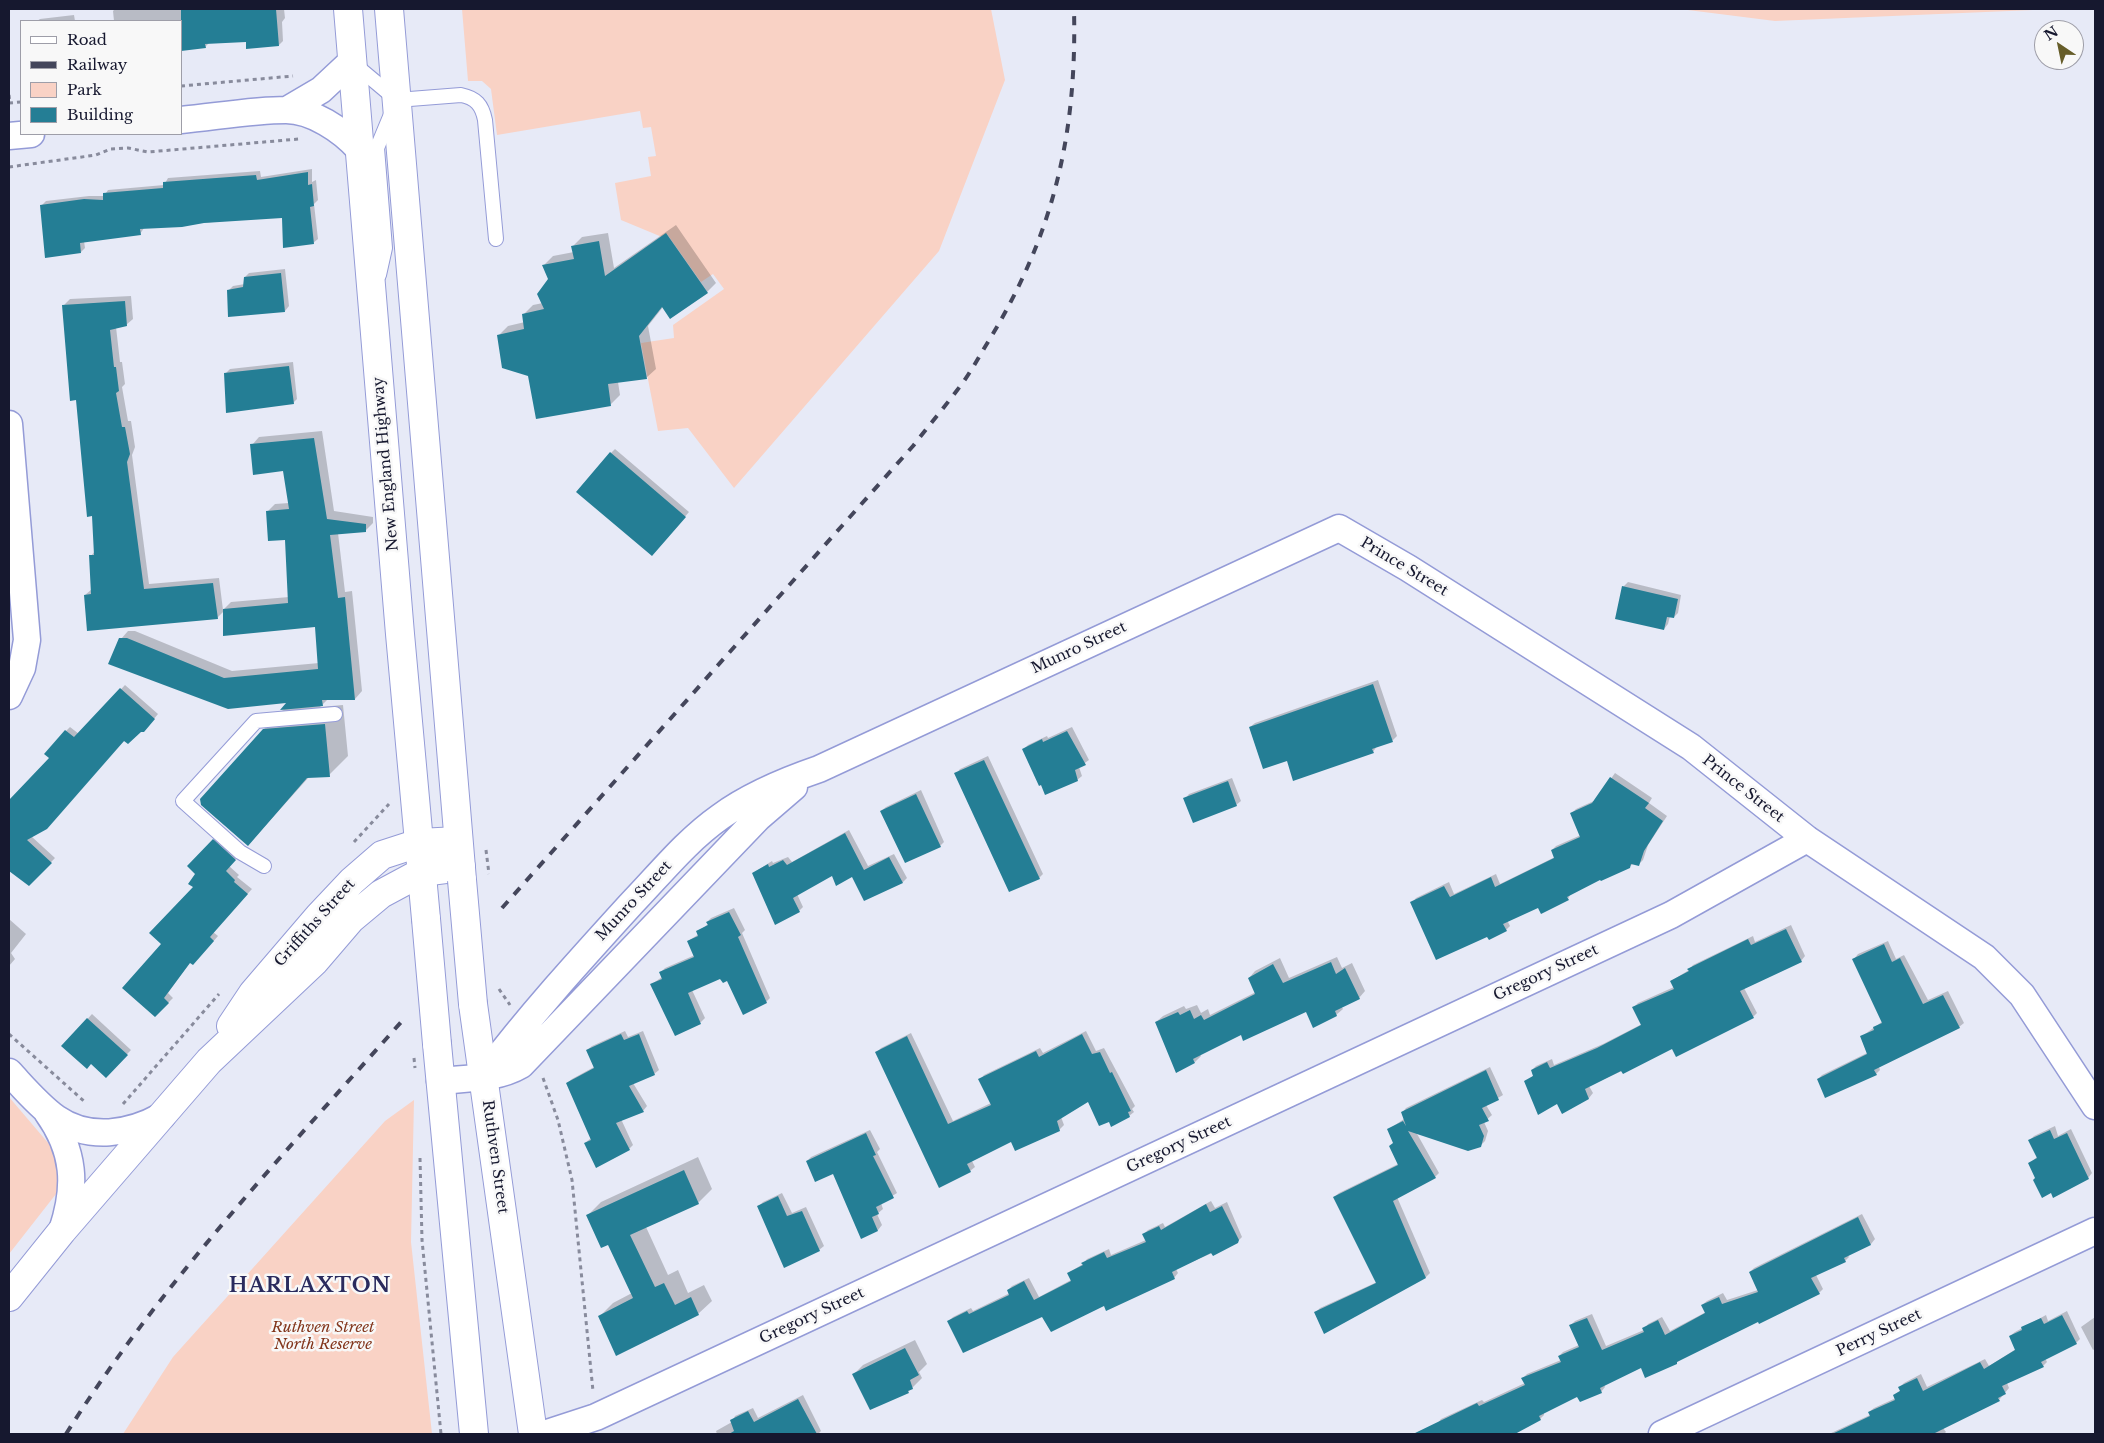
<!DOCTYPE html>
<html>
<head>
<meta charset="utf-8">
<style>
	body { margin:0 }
	#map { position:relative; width:2104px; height:1443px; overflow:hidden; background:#e7eaf7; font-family:"Libre Baskerville",serif }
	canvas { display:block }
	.frame { position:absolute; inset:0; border:10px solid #16182f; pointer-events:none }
	.legend { position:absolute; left:20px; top:20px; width:162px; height:115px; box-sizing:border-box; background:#f8f8f8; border:1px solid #9e9ea8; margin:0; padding:6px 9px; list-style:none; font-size:15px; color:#16182f }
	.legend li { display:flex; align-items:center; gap:10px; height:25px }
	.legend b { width:25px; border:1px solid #9e9ea8 }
	.north { position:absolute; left:2034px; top:20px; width:50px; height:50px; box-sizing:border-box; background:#f8f8f8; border:1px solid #9e9ea8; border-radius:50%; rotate:326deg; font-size:14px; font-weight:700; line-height:20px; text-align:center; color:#16182f }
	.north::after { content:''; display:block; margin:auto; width:18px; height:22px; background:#665d29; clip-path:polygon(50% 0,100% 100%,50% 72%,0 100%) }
</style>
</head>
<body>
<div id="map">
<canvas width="2104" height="1443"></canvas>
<div class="frame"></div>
<ul class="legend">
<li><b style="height:6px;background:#fff"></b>Road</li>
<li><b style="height:6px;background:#44465b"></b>Railway</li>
<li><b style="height:14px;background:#f9d2c5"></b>Park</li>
<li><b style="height:14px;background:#247e95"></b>Building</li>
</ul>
<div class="north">N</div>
</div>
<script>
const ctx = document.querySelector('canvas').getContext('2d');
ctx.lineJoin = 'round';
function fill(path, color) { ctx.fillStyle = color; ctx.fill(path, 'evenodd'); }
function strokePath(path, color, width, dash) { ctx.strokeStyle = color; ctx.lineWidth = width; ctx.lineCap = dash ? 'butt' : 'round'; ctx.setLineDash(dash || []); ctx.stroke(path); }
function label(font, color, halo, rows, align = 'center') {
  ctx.font = font + ' "Libre Baskerville",serif'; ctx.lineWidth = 5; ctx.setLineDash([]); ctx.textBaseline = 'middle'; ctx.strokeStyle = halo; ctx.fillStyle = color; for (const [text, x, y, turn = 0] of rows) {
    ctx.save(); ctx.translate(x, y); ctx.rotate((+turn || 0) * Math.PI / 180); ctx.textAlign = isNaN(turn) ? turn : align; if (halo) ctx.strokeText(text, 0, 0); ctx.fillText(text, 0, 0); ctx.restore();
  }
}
const green = new Path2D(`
	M462 9H991L1005 80 939 251 734 488 688 428 658 431 641 343 674 338 673 325 724 289 713 274 701 282 667 234 662 237 621 220 615 183 651 176 648 157 656 156 651 127 643 128 640 111 497 135 491 89 482 81H468Z
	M1680 9H2056L1775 21Z
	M9 1097 55 1151 61 1182 56 1194 9 1254Z
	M414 1100 411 1242 432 1434H123L173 1357 385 1121Z`);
const shadow = new Path2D(`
	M115 9H284L285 18 282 22 283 41 279 45 247 40 209 43 205 47 181 21H114L113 11Z
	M74 15 75 21H37L40 19Z
	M312 169V182L316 180 318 200 314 204 318 239 313 243 283 216 144 228 140 234 84 241 85 248 81 252 42 205 46 201 89 196H104L108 190 164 185 168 178 260 171 261 177Z
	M676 225 716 283 707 292 663 307 648 326 656 369 646 378 618 382 620 395 610 405 530 375 499 335 508 326 525 322 523 315 533 305 543 303 550 279 544 265 553 256 574 252 573 246 582 237 608 233 614 268Z
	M285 269 289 306 285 311 228 291 233 286 245 284V277L249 273Z
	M131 296 133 319 126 325 116 327 120 362H122L125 384 122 387 128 421H131L135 447 132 455 149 584 219 578 223 610 231 602 289 597 286 538 267 512 275 504 289 503 284 470 252 445 259 437 322 431 334 511 373 517V523L366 530 338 533 345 592 352 591 362 691 355 699 329 698 320 707 343 705 348 756 329 775 309 777 248 845 263 730 285 708 289 702 228 708 121 639 128 631H135L232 671 319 663 316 626 224 611 217 618 85 595 92 589 91 556 95 551 94 515 64 305 70 299Z
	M293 362 297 399 293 403 226 373 230 369Z
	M615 449 689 512 656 550 611 453Z
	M1628 582 1681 595 1678 613 1674 617 1670 616 1668 624 1664 629 1623 587Z
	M1378 680 1397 736 1393 740 1377 746 1373 752 1288 759 1250 727 1255 723Z
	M125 685 158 714 148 726 125 740 31 836 55 858 29 885 9 870V802L50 758 66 731 70 727 79 734Z
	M1072 727 1089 760 1079 767 1082 776 1077 780 1024 749 1028 745 1047 736 1048 738Z
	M988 756 1043 874 1039 878 956 774 960 769Z
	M1615 773 1652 798 1649 803 1667 816 1648 845 1643 860 1639 864 1634 863 1629 867 1601 878 1571 893 1568 899 1538 906 1507 920 1510 926 1506 930 1488 936 1412 903 1416 898 1449 882 1454 894 1496 874 1500 884 1555 857 1552 850 1556 846 1581 835 1571 814 1576 809 1596 800Z
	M1232 778 1241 801 1236 805 1185 799 1189 794Z
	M921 790 944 842 940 846 881 811 886 807Z
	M849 830 868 866 894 854 907 878 903 882 864 900 853 875 832 874 797 894 803 907 799 911 753 873 772 861 773 863 788 857 792 862Z
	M218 836 239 855 229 866 239 875 237 877 252 889 213 932 218 936 198 959 190 962 168 993 173 998 155 1016 162 944 194 887 197 874 189 866Z
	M734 908 745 930 742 933 770 998 766 1002 728 979 721 977 692 990 705 1018 701 1022 675 1034 652 984 662 977 661 972 665 968 695 955 688 941 699 934 698 932 708 924 707 922 711 918Z
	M9 919 26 934 11 953 15 959 9 966Z
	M1791 925 1805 956 1801 961 1744 988 1757 1013 1753 1017 1672 1048 1589 1086 1593 1093 1589 1098 1562 1112 1557 1102 1526 1082 1534 1075 1532 1070 1536 1066 1552 1059 1554 1065 1603 1044 1642 1024 1634 1007 1638 1003 1674 987 1671 981 1689 970 1693 965 1753 936 1755 942Z
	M1888 941 1896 959 1904 955 1928 1000 1948 991 1964 1023 1959 1027 1879 1067 1880 1070 1876 1074 1818 1079 1822 1075 1867 1053 1861 1037 1883 1021 1854 959 1858 954Z
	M1337 957 1342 968 1352 963 1365 991 1359 998 1341 1006 1343 1009 1336 1015 1307 1010 1242 1034 1200 1054 1201 1056 1195 1062 1156 1022 1163 1016 1184 1006 1186 1009 1197 1005 1201 1013 1208 1009 1210 1015 1256 992 1249 978 1255 971 1280 958 1289 978Z
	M92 1014 131 1050 106 1076 91 1063 63 1046Z
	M625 1031 628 1037 643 1031 659 1070 654 1074 633 1083 647 1106 643 1111 621 1119 633 1145 629 1149 585 1143 591 1138 567 1083 572 1079 594 1067 587 1050 592 1046Z
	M1086 1031 1096 1051 1104 1048 1135 1106 1132 1109 1134 1112 1129 1116 1110 1120 1089 1100 1061 1117 1064 1125 1059 1130 1011 1141 972 1161 975 1167 970 1171 877 1052 881 1048 911 1033 953 1121 991 1103 980 1080 984 1075 1040 1048 1043 1053Z
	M1490 1067 1503 1095 1486 1105 1492 1115 1484 1122 1488 1131 1485 1141 1480 1146 1416 1132 1439 1173 1435 1177 1397 1197 1430 1273 1426 1277 1316 1312 1320 1308 1377 1282 1334 1197 1339 1193 1398 1164 1394 1142 1389 1129 1404 1119 1402 1113 1406 1108Z
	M2055 1126 2058 1136 2071 1129 2092 1173 2088 1178 2051 1191 2037 1178 2030 1163 2038 1156 2030 1140 2034 1136Z
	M870 1130 880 1149 877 1152 897 1193 881 1203 883 1209 877 1214 882 1225 878 1230 862 1237 834 1173 807 1161 811 1157Z
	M698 1157 712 1189 698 1203 646 1227 668 1275 678 1270 688 1293 704 1285 712 1301 698 1314 600 1316 613 1303 632 1293 609 1244 588 1215 601 1202Z
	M782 1193 792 1213 806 1207 824 1246 819 1250 759 1206 763 1202Z
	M1211 1201 1215 1208 1227 1202 1242 1237 1237 1242 1176 1269 1178 1273 1174 1278 1104 1305 1043 1315 949 1321 953 1317 971 1308 973 1311 1010 1293 1008 1290 1012 1286 1029 1278 1039 1297 1071 1280 1068 1273 1083 1264 1087 1259 1109 1249 1111 1255 1146 1240 1144 1234 1148 1230 1163 1223 1165 1227Z
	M1862 1214 1875 1239 1871 1244 1848 1255 1849 1257 1845 1261 1816 1275 1823 1289 1819 1293 1759 1320 1681 1359 1676 1363 1642 1366 1604 1384 1605 1387 1601 1392 1578 1395 1544 1412V1415L1540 1419 1518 1422 1492 1434H1430L1440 1429 1437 1424 1441 1419 1482 1400 1484 1402 1525 1383 1523 1378 1527 1374 1561 1360 1559 1356 1563 1352 1579 1345 1571 1325 1575 1321 1592 1314 1606 1346 1644 1330 1648 1324 1662 1317 1670 1331 1706 1312 1702 1305 1707 1301 1723 1293 1727 1300 1758 1290 1750 1272 1754 1268Z
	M2067 1311 2080 1339 2076 1343 2045 1358 2047 1362 2043 1366 2007 1383 2009 1388 1999 1400 1943 1428 1946 1432 1944 1434H1829L1870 1415 1869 1412 1874 1408 1896 1398 1894 1395 1901 1390 1900 1387 1904 1383 1921 1374 1927 1387 1985 1359 1989 1366 2016 1349 2010 1336 2015 1332 2046 1315 2048 1321Z
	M2095 1317V1349L2093 1350 2081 1327Z
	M915 1340 927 1364 919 1372 922 1378 908 1392 871 1408 853 1375 863 1365Z
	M803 1395 821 1431 818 1434H717L716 1431 732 1422 735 1416 753 1408 758 1418Z`);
const building = new Path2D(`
	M181 9H276L279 46 246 49V42L205 44 206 48 181 51Z
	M308 172V185L312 184 314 206 310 207 314 244 283 248 282 218 204 223 182 227 140 229 141 235 80 243 81 253 45 258 40 205 84 199 103 200V193L163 188V182L256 175 257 180Z
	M666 233 708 293 670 319 662 307 639 336 647 379 608 384 611 406 536 419 528 376 502 368 497 335 524 329 522 314 544 309 537 294 548 279 542 265 574 259 571 246 599 241 605 276Z
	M281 273 285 312 228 317 227 290 243 287 244 277Z
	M125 301 127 326 110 330 114 367H116L119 391 116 393 122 427H125L130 454 127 462 144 589 213 583 218 619 87 631 84 595 91 594 89 555H94L92 516 87 517 76 400 70 401 62 305Z
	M289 366 294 404 226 413 224 373Z
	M314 438 327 519 366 524V532L330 535 338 598 345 597 355 700H322L323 706 280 710 286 703 228 709 108 664 119 638H127L224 678 318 669 315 627 223 636V609L288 603 285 540 268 541 266 511 289 509 283 471 253 475 250 444Z
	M610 452 686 517 652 556 576 492Z
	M1622 586 1678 599 1674 618 1667 617 1664 630 1615 619Z
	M1373 684 1393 742 1372 749 1374 753 1293 781 1287 761 1263 769 1249 727Z
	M120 688 155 719 144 732H141L128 744 124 741 47 829 27 840 52 863 29 886 9 871V800L49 758 44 754 65 730 74 737Z
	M325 724 330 777 307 778 248 846 201 805 200 799 263 729Z
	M1067 731 1086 765 1075 770 1078 781 1045 795 1041 785 1039 786 1022 749 1042 739 1043 742Z
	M984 760 1040 879 1009 892 954 773Z
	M1610 777 1649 803 1645 808 1663 821 1644 851 1639 866 1631 864 1630 868 1601 881 1600 880 1567 897 1569 900 1541 914 1538 908 1503 924 1507 931 1489 940 1487 937 1436 960 1410 902 1444 886 1450 897 1491 877 1495 887 1554 858 1551 850 1580 837 1570 813 1592 803Z
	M1228 781 1237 806 1193 823 1183 798Z
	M916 794 941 847 905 863 880 811Z
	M845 833 864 870 889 857 903 883 864 901 852 877 836 886 832 876 793 898 800 912 775 925 752 873 768 864 769 867 783 860 787 865Z
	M213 839 236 860 226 871 235 880 234 882 248 894 210 937 214 941 193 965 190 963 164 998 169 1003 155 1017 122 988 161 944 149 933 193 887 188 884 195 874 187 866Z
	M729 912 741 935 738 937 767 1003 743 1015 727 981 723 983 720 979 688 993 701 1024 675 1036 650 984 662 979 659 972 694 957 687 941 698 936 696 931 708 925 706 922Z
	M1786 929 1802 962 1740 991 1754 1018 1676 1057 1672 1049 1623 1074 1621 1071 1585 1089 1589 1099 1562 1114 1557 1104 1538 1115 1524 1081 1533 1076 1531 1070 1547 1062 1550 1068 1597 1048 1641 1025 1632 1007 1674 989 1670 981 1689 971 1687 969 1748 939 1751 945Z
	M1884 944 1892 962 1900 958 1923 1004 1943 995 1960 1028 1874 1070 1877 1075 1825 1098 1817 1079 1867 1054 1860 1036 1874 1030 1873 1027 1882 1023 1852 959Z
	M1331 962 1336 974 1345 968 1360 999 1335 1011 1337 1016 1313 1028 1306 1012 1243 1041 1241 1035 1193 1059 1195 1063 1176 1073 1155 1022 1178 1012 1180 1015 1190 1010 1194 1019 1201 1015 1204 1020 1255 994 1248 978 1273 964 1283 983Z
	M87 1018 128 1055 106 1078 91 1064 87 1069 61 1046Z
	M621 1034 624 1040 639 1034 655 1075 629 1086 644 1112 616 1123 630 1150 596 1168 584 1143 591 1140 566 1083 594 1068 586 1050Z
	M1082 1034 1092 1054 1100 1052 1110 1073 1112 1072 1131 1111 1128 1112 1130 1117 1111 1127 1109 1122 1099 1126 1088 1102 1057 1121 1060 1131 1015 1151 1011 1142 967 1164 971 1172 939 1188 875 1052 907 1036 948 1124 991 1105 978 1079 1036 1051 1039 1057Z
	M1486 1070 1499 1100 1482 1108 1489 1121 1479 1125 1484 1136 1481 1147 1468 1151 1408 1131 1436 1178 1393 1201 1426 1278 1324 1334 1314 1312 1376 1283 1333 1197 1398 1165 1389 1146 1393 1143 1387 1129 1403 1121 1406 1126 1401 1112Z
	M2050 1130 2054 1139 2067 1133 2089 1179 2053 1198 2051 1193 2042 1198 2033 1180 2035 1178 2028 1163 2037 1158 2028 1140Z
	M866 1133 876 1155 873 1156 894 1198 876 1207 879 1214 872 1217 878 1231 861 1239 833 1174 815 1182 806 1161Z
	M684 1170 699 1204 630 1235 655 1287 664 1283 675 1305 691 1297 699 1315 616 1356 598 1316 633 1298 608 1245 601 1248 586 1215Z
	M778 1196 787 1216 802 1211 820 1251 784 1268 757 1206Z
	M1206 1204 1210 1212 1222 1206 1239 1240 1238 1243 1213 1256 1211 1253 1172 1272 1175 1279 1106 1311 1104 1306 1051 1332 1042 1317 963 1353 947 1321 967 1311 969 1314 1009 1295 1007 1290 1024 1281 1034 1300 1071 1281 1067 1273 1083 1265 1081 1263 1104 1252 1107 1258 1146 1242 1142 1234 1159 1226 1161 1230Z
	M1858 1217 1871 1245 1844 1258 1846 1262 1811 1278 1820 1294 1759 1324 1758 1322 1677 1362V1364L1645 1378 1641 1368 1600 1388 1602 1393 1580 1402 1577 1397 1539 1416 1541 1420 1515 1434H1413L1477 1403 1479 1406 1525 1385 1521 1378 1561 1362 1558 1356 1579 1347 1569 1325 1587 1318 1602 1350 1644 1332 1642 1328 1658 1320 1665 1335 1705 1313 1701 1305 1719 1297 1722 1304 1758 1292 1749 1272Z
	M2062 1315 2077 1344 2041 1362 2044 1367 2002 1386 2006 1394 1998 1398 2000 1401 1933 1434H1832L1870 1416 1868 1412 1895 1400 1893 1395 1900 1391 1898 1387 1917 1378 1923 1391 1980 1362 1984 1369 2015 1350 2009 1336 2022 1330 2021 1327 2041 1318 2044 1324Z
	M905 1348 919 1375 910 1380 913 1389 908 1391 909 1393 870 1410 852 1374Z
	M798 1399 817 1434H729L734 1431 730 1420 748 1411 754 1422Z`);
const path = new Path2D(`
	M181 86 293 76
	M9 95 10 103
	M9 103 21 102
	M9 167 96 155 111 149 128 148 148 152 299 139
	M354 842 389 804
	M499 989 510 1005
	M9 1034 86 1103
	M543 1078 558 1120 572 1180 593 1391
	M123 1104 219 994
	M420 1158 422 1240 441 1434`);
const service = new Path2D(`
	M354 64 397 100 377 148 385 248 379 275
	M397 100 461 95C476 98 482 105 485 120L496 239
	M264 866 240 852 183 801 256 721 335 714`);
const minor = new Path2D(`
	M287 110 321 90 351 62
	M181 120C214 117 253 110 286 110 312 110 342 130 359 149
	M9 136 31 134
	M9 424 27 640 22 668 9 696
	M9 1072C24 1088 38 1105 56 1118 89 1141 130 1134 162 1116
	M483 1077C529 1016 580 960 631 904 660 874 686 841 720 817 750 795 784 781 819 769L1339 528 1408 568 1691 747 1807 839 1984 957 2022 995 2095 1106
	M440 1081C468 1078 497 1079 521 1065L758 818 794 787
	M47 1112C75 1151 77 1186 62 1231
	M544 1434 596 1417 1671 915 1807 839
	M1662 1434 2095 1231`);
const secondary = new Path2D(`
	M231 1026 253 993 319 916 352 881 382 855 419 843 458 841
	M9 1297 62 1231 209 1061 315 961 351 919 381 894 422 872 461 867`);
const trunk = new Path2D(`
	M348 9 400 634 426 919
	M389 9 462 880
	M473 1004 533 1434
	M437 1044 474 1434`);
const rail = new Path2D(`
	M502 908 913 446C930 424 948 403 964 381 973 368 980 355 988 342 1054 234 1077 134 1074 9
	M66 1434C161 1283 284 1154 402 1021`);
const pathBridge = new Path2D(`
	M486 850 489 874
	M414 1058 415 1068`);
const trunkBridge = new Path2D(`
	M462 880 473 1004
	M426 919 437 1044`);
const streetNames = [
	["New England Highway",386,464,-95],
	["Prince Street",1404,567,31],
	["Munro Street",1079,648,-25],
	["Prince Street",1743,789,38],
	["Munro Street",634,901,-47],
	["Griffiths Street",315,923,-48],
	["Gregory Street",1546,973,-25],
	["Gregory Street",1179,1145,-25],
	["Ruthven Street",495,1157,82],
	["Gregory Street",812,1316,-25],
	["Perry Street",1879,1333,-25]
];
const parkNames = [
	["Ruthven Street",323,1328],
	["North Reserve",323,1345]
];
const districtNames = [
	["HARLAXTON",310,1286]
];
fill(green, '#f9d2c5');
fill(shadow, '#0003');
fill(building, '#247e95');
strokePath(service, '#949bd7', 16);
strokePath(minor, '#949bd7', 29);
strokePath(secondary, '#949bd7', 30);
strokePath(trunk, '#949bd7', 30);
strokePath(path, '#888b9c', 3, [4, 4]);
strokePath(service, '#fff', 14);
strokePath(minor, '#fff', 26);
strokePath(secondary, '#fff', 28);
strokePath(trunk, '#fff', 28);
strokePath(rail, '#44465b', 4, [9, 9]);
strokePath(trunkBridge, '#949bd7', 30, []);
strokePath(pathBridge, '#888b9c', 3, [4, 4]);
strokePath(trunkBridge, '#fff', 28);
label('15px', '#16182f', '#f8f8f8', streetNames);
label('italic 15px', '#83361c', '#f8f8f8', parkNames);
ctx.letterSpacing = '1px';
label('bold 20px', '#2a2b5e', '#f8f8f8', districtNames);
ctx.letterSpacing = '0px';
</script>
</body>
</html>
